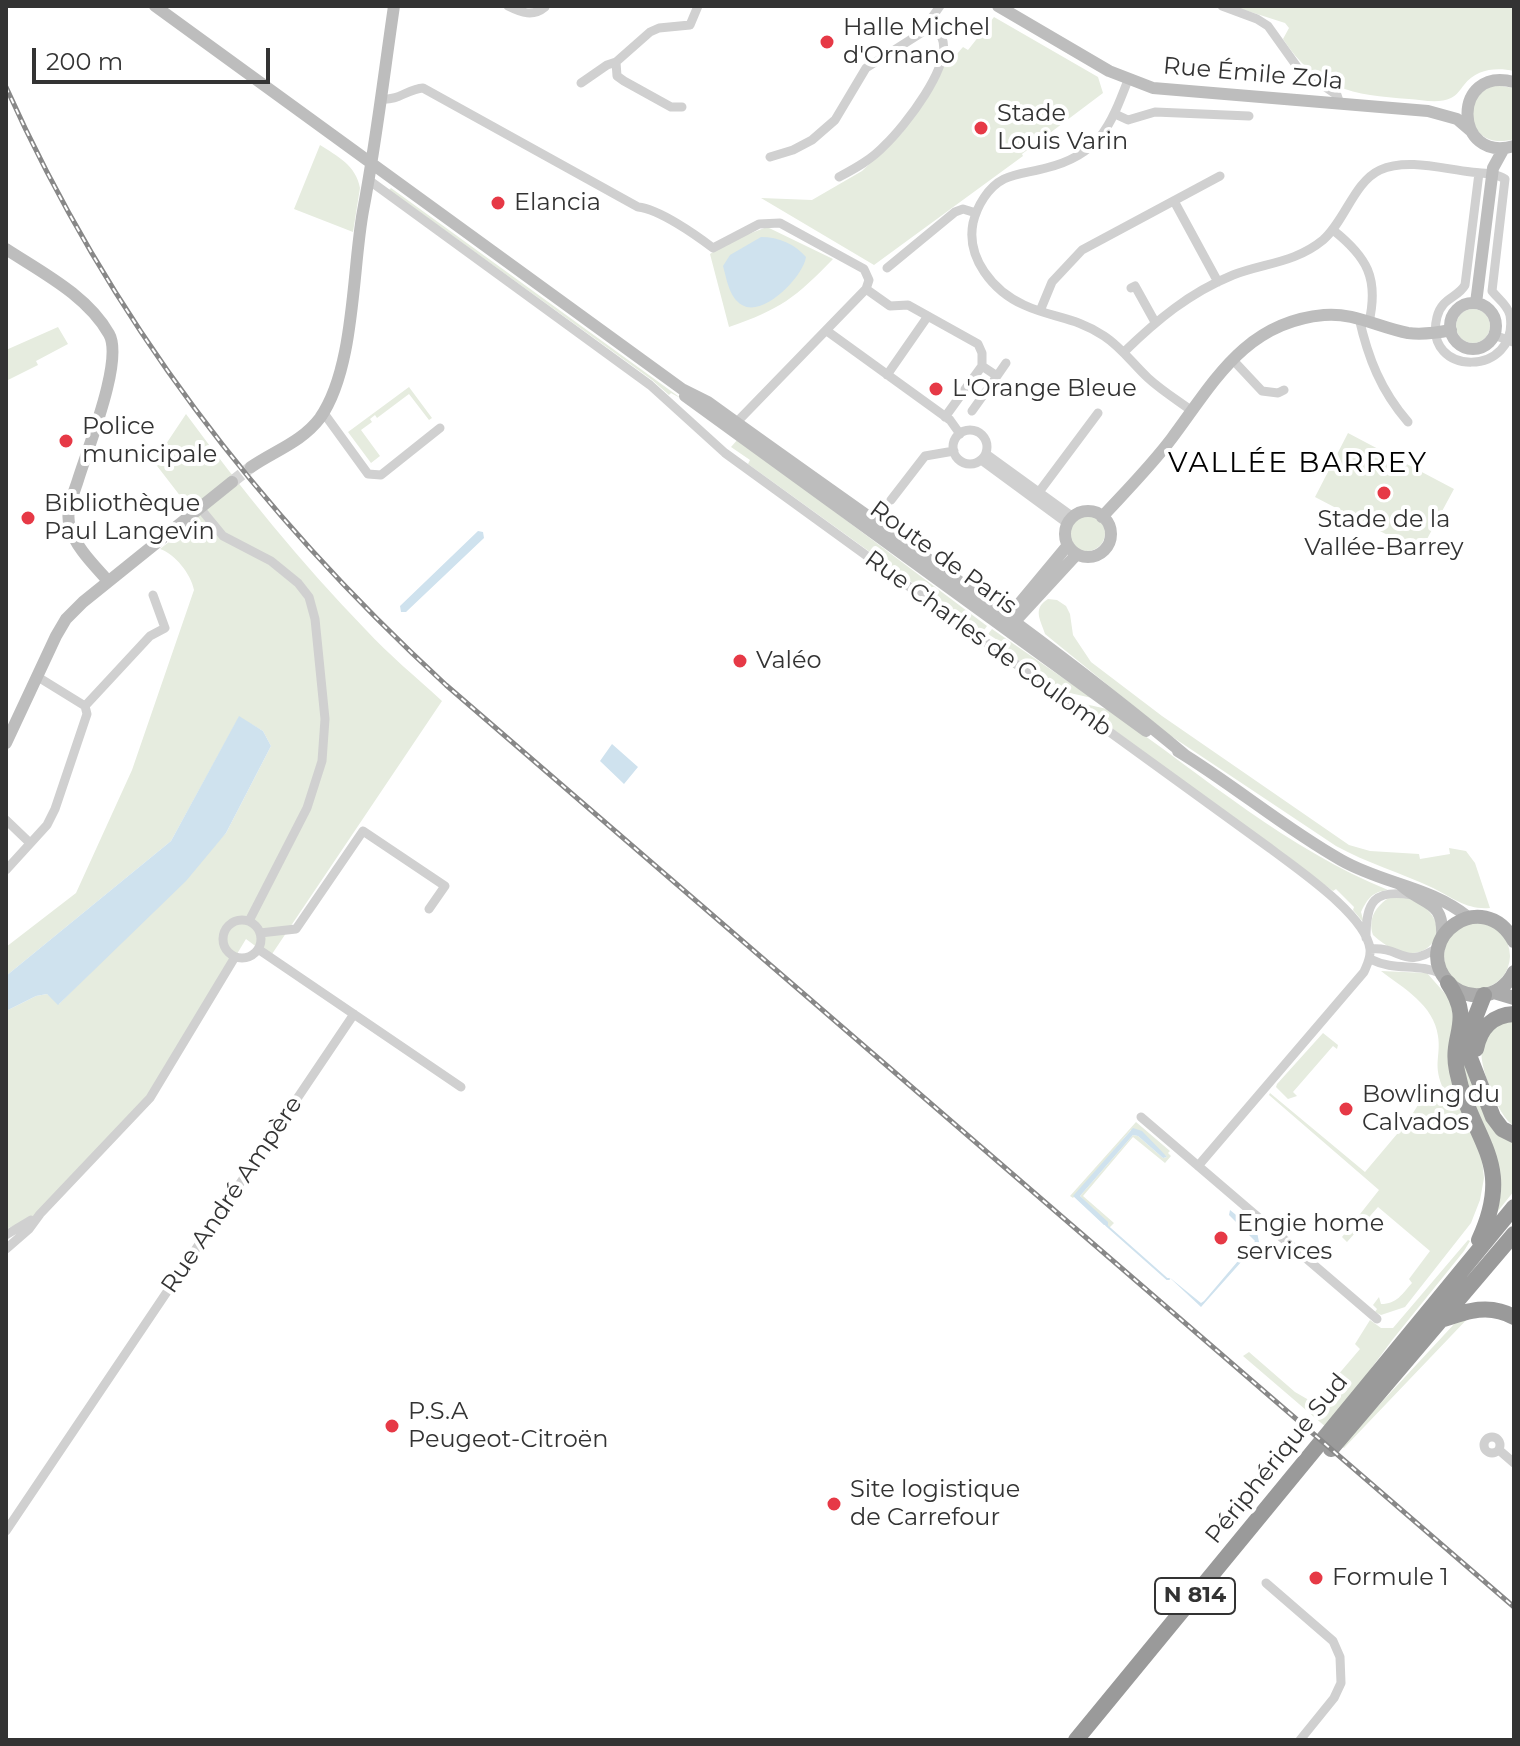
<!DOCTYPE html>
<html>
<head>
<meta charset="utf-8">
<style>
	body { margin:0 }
	#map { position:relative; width:1520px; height:1746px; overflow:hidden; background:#fff; font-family:Montserrat,sans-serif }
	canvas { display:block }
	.frame { position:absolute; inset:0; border:8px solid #333; pointer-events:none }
	.scale { position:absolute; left:32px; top:48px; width:238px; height:36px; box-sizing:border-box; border:4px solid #333; border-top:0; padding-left:10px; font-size:24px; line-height:28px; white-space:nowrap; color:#333; -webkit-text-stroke:6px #fff; paint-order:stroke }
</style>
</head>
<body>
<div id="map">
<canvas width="1520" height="1746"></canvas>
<div class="frame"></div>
<div class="scale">200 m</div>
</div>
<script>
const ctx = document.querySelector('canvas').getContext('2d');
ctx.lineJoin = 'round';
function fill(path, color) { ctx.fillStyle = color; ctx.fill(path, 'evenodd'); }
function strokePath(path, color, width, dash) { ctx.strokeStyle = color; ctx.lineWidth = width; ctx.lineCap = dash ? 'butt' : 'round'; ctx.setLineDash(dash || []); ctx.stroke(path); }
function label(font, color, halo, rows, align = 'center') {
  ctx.font = font + ' Montserrat,sans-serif'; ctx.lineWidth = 8; ctx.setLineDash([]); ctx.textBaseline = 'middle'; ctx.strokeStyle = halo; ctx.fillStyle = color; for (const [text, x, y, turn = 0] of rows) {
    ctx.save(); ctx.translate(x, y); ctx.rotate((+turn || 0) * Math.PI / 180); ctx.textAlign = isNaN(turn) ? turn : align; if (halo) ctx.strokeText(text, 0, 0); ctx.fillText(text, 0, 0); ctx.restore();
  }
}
const green = new Path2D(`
	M1232 6H1514V71C1496 67 1476 69 1464 85 1460 90 1457 95 1451 98 1439 104 1422 100 1409 99 1353 95 1315 89 1283 39L1289 28 1285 23Z
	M994 17 1098 77 1103 93 1022 154 1023 156 874 265 761 198 812 200 862 171 902 133 949 55H956L963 47 968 50Z
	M1494 85 1514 88V139C1494 145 1473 138 1473 114 1473 107 1473 101 1478 95 1482 91 1489 88 1494 85Z
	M320 145C337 156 356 165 360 188L353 232 294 209Z
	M391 188 682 399 671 393 669 395 652 380 389 190Z
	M767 227 833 259C795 298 781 309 729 327L710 254 730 241Z
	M1456 326a17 17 0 1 1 34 0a17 17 0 1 1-34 0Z
	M58 327 68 344 36 361 38 365 6 381V350Z
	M409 387 432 418 429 420 409 394 377 418 375 415 370 419 372 422 361 430 380 456 371 463 348 432Z
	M186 414C242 490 300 562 366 630 389 655 416 677 442 701L270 957 246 939 150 1098 40 1215 6 1229V1011L36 996 47 994 59 1004 226 833 271 746 263 731 239 717 171 841 6 976V947L76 893 132 770 194 590C191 574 175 554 160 549L198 519 154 462Z
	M1348 433 1454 489 1420 552 1315 497Z
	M738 439 987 626 982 633 748 464 750 460 731 447Z
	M1069 533a18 18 0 1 1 36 0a18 18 0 1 1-36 0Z
	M1048 599 1057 600 1066 606 1070 614 1073 635 1091 662 1162 716 1349 845 1370 851 1419 854 1420 859 1450 854 1449 848 1466 851 1475 863 1490 908C1467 910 1453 898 1433 888 1401 873 1367 863 1336 846L1168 734 1045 634C1042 622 1031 609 1048 599Z
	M992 629 1092 698 1061 691 1006 651 1008 647 988 634Z
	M1076 702 1107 709 1116 715C1203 776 1289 850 1388 890 1372 892 1368 898 1361 912L1364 923 1353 910 1354 907 1336 889 1333 891Z
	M1394 895C1472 909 1430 988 1373 935 1367 917 1378 903 1394 895Z
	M1444 956a33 33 0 1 1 66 0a33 33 0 1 1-66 0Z
	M1381 971 1427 973 1456 1006 1452 1066 1482 1159 1484 1178 1480 1200 1471 1223 1405 1307 1381 1315 1375 1312 1377 1309 1373 1305 1379 1297 1381 1304C1397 1304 1402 1294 1412 1283L1409 1279 1430 1251 1378 1207 1347 1242 1342 1237 1379 1190 1269 1095 1270 1093 1365 1172 1408 1121 1423 1097 1442 1086C1433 1063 1441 1056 1438 1036 1434 1005 1403 988 1381 971Z
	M1514 1018V1126C1498 1117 1477 1063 1482 1045 1486 1028 1499 1023 1514 1018Z
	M1323 1033 1338 1045 1337 1049 1333 1046 1293 1092 1297 1096 1288 1099 1276 1087 1277 1084Z
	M1466 1042 1514 1143V1191L1494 1216 1496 1205 1463 1081Z
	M1136 1122 1170 1151 1168 1153 1171 1156 1165 1163 1133 1137 1083 1196 1114 1223 1109 1228 1080 1196 1133 1135 1138 1136 1163 1158 1167 1157 1131 1130 1073 1198 1070 1196Z
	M1468 1240 1470 1241 1464 1251 1393 1339 1327 1428 1243 1356 1249 1352 1295 1392 1314 1403 1360 1349 1355 1344 1370 1320 1381 1328H1393Z
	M1472 1314 1344 1448 1341 1446 1456 1322Z`);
const water = new Path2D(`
	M761 237C779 237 795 244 806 257 803 277 763 318 742 305 729 297 727 280 723 266L730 255Z
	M478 531 483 532 484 538 406 612H401L400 606Z
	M239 716 263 731 271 746 226 833 186 881 58 1005 47 994 36 996 6 1011V976L171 841Z
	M612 744 638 767 624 784 600 761Z
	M1133 1128 1142 1131 1167 1157 1163 1158 1138 1136 1133 1135 1080 1196 1108 1222V1225H1104L1073 1196Z
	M1230 1210 1257 1232 1259 1242 1201 1307 1169 1277 1201 1303 1204 1301 1255 1241 1229 1215Z`);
const stream = new Path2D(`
	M1106 1225 1167 1279H1169`);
const secondaryTunnel = new Path2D(`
	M232 482 251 467`);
const street = new Path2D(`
	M508 6C522 13 533 17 545 7
	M1222 6 1257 19 1268 26 1298 68 1337 95 1340 104
	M1128 80C1110 127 1099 155 1046 168 1032 172 1017 173 1004 179 988 187 977 206 973 223 966 258 993 291 1024 305 1052 318 1076 317 1104 336 1121 347 1133 364 1148 378 1161 390 1177 400 1192 411
	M581 83 607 65 616 62
	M381 99C398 101 408 89 423 88L638 207C659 209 696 235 713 248L759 224 780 223 864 269 869 280 866 289
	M682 107H671L624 81 617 76 616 62 650 32 659 28 690 25 698 6
	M1115 114 1128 120 1155 112 1249 116
	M770 157 793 150 812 140 835 120 866 68 921 33 940 6
	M839 177C856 168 872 159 885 145 904 127 953 65 942 38 939 33 933 29 929 25
	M370 181 650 385 725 453 1271 849C1297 869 1366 915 1370 949 1371 958 1367 965 1364 972L1198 1166
	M1174 201 1218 282
	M1333 230C1367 257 1379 278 1369 322
	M887 268 955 212 963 209 976 213
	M1131 288 1135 286 1155 322
	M866 289 890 306 908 305 978 344 982 353V366L945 417
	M1040 311 1052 282 1082 250 1220 176
	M1359 318C1368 358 1381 391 1408 422
	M827 331 950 420 960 434
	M1494 335 1513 342
	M1124 352C1157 320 1189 293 1233 275 1264 263 1295 263 1323 240 1345 221 1354 182 1380 170 1407 158 1443 169 1471 172 1482 173 1496 173 1505 179L1492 291C1498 299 1507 304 1510 315 1520 377 1422 378 1437 317 1442 297 1458 298 1465 285L1479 173
	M1232 359 1262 391 1278 393 1284 390
	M887 375 928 316
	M997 376 1006 363
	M972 411 997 376 982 366
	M323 412 368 474 381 475 440 428
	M734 425 866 289
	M953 447a17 17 0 1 1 34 0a17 17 0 1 1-34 0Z
	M986 454 1073 517
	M981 460 1068 524
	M1039 492 1098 413
	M891 500 925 456 954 451
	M200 508 223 536 271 561 298 583 309 597 315 619 325 719 322 761 307 808 249 921
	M85 706 150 636 165 628 153 595
	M6 820 30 843
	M6 870 47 825 55 809 87 714 85 706 38 677
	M223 939a19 19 0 1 1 38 0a19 19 0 1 1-38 0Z
	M260 933 296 929 363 831 445 886 429 909
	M1366 938C1366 901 1374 889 1412 895
	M258 949 461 1087
	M1370 949C1403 946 1402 971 1439 947
	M1370 959C1396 972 1417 962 1442 974
	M1141 1117 1377 1319
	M6 1235 31 1220
	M6 1249 29 1229 40 1214 150 1098 235 957
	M1484 1445a8 8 0 1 1 16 0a8 8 0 1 1-16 0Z
	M1499 1450 1514 1463
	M6 1531 354 1014
	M1266 1583 1333 1641 1340 1657 1341 1683 1334 1698 1300 1740`);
const secondary = new Path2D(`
	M155 6 682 389 708 402C868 518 1033 628 1185 755
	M998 6 1109 71 1153 88 1428 111 1457 119 1471 131
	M1514 82C1451 65 1453 164 1514 146
	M6 249C41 272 87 295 109 334 124 360 87 450 78 480 73 496 65 511 70 527 75 547 95 566 108 581
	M1476 303 1493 168 1504 148
	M1450 326a23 23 0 1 1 46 0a23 23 0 1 1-46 0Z
	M685 396 1146 731
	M251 467C274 451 302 442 320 418 355 368 352 271 363 211 376 143 384 74 394 6
	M1065 534a23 23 0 1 1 46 0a23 23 0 1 1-46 0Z
	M1102 517C1126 491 1151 466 1172 438 1214 382 1245 322 1324 315 1353 312 1380 328 1408 333 1423 335 1436 333 1451 330
	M1019 617 1077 554
	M1004 622 1068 545
	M6 743 56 636 66 619 83 602 232 482
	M1178 751C1234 785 1284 828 1341 860 1383 884 1429 886 1468 917
	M1402 886C1425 906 1444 900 1442 937`);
const primary = new Path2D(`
	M1514 941C1483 885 1411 938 1447 981 1456 992 1467 996 1480 995 1495 995 1508 985 1514 972
	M1494 992 1514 998`);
const highway = new Path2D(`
	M1448 983C1475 1023 1449 1034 1457 1071 1471 1142 1516 1160 1479 1240
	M1484 995 1473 1023 1470 1058 1493 1117 1502 1129 1514 1135
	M1476 1049C1480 1028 1493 1015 1514 1014
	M1441 1320C1467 1311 1489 1303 1514 1317
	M1331 1449 1514 1234
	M1076 1740 1514 1207`);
const rail = new Path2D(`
	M6 87C110 319 259 513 446 685L1514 1607`);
const markers = [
	[827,42,8,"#e63946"],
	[981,128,8,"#e63946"],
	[498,203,8,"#e63946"],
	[936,389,8,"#e63946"],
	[66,441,8,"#e63946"],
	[1384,493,8,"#e63946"],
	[28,518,8,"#e63946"],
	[740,661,8,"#e63946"],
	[1346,1109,8,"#e63946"],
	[1221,1238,8,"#e63946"],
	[392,1426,8,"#e63946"],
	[834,1504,8,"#e63946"],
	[1316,1578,8,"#e63946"]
];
const shields = [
	[1195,1596,80]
];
const shieldNames = [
	["N 814",1195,1596]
];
const poiNames = [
	["Halle Michel",843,28],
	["d'Ornano",843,56],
	["Stade",997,114],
	["Louis Varin",997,142],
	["Elancia",514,203],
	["L'Orange Bleue",952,389],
	["Police",82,427],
	["municipale",82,455],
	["Bibliothèque",44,504],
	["Paul Langevin",44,532],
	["Stade de la",1384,520,"center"],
	["Vallée-Barrey",1384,548,"center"],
	["Valéo",756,661],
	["Bowling du",1362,1095],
	["Calvados",1362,1123],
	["Engie home",1237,1224],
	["services",1237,1252],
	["P.S.A",408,1412],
	["Peugeot-Citroën",408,1440],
	["Site logistique",850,1490],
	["de Carrefour",850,1518],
	["Formule 1",1332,1578]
];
const streetNames = [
	["Rue Émile Zola",1253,74,5],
	["Route de Paris",943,558,36],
	["Rue Charles de Coulomb",988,644,36],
	["Rue André Ampère",232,1195,-56],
	["Périphérique Sud",1277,1459,-51]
];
const quarterNames = [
	["VALLÉE BARREY",1298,464]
];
fill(green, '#e6ecdf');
fill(water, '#cfe2ee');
strokePath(stream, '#cfe2ee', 2);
strokePath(secondaryTunnel, '#d6d6d6', 12, [12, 6]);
strokePath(street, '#d0d0d0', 9);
strokePath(secondary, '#bdbdbd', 12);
strokePath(primary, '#ababab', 14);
strokePath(highway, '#9a9a9a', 16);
strokePath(rail, '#888', 5);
strokePath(rail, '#fff', 2, [6]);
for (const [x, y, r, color] of markers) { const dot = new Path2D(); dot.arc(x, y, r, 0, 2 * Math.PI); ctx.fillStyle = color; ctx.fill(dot); strokePath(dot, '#fff', 3); }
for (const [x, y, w] of shields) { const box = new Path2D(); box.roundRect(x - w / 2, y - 18, w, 36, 6); ctx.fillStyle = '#fff'; ctx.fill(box); strokePath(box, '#333', 2); }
label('bold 22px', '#333', null, shieldNames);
label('24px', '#333', '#fff', poiNames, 'left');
label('24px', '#333', '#fff', streetNames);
ctx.letterSpacing = '2px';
label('28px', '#000', '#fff', quarterNames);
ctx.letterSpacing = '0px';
</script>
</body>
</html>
